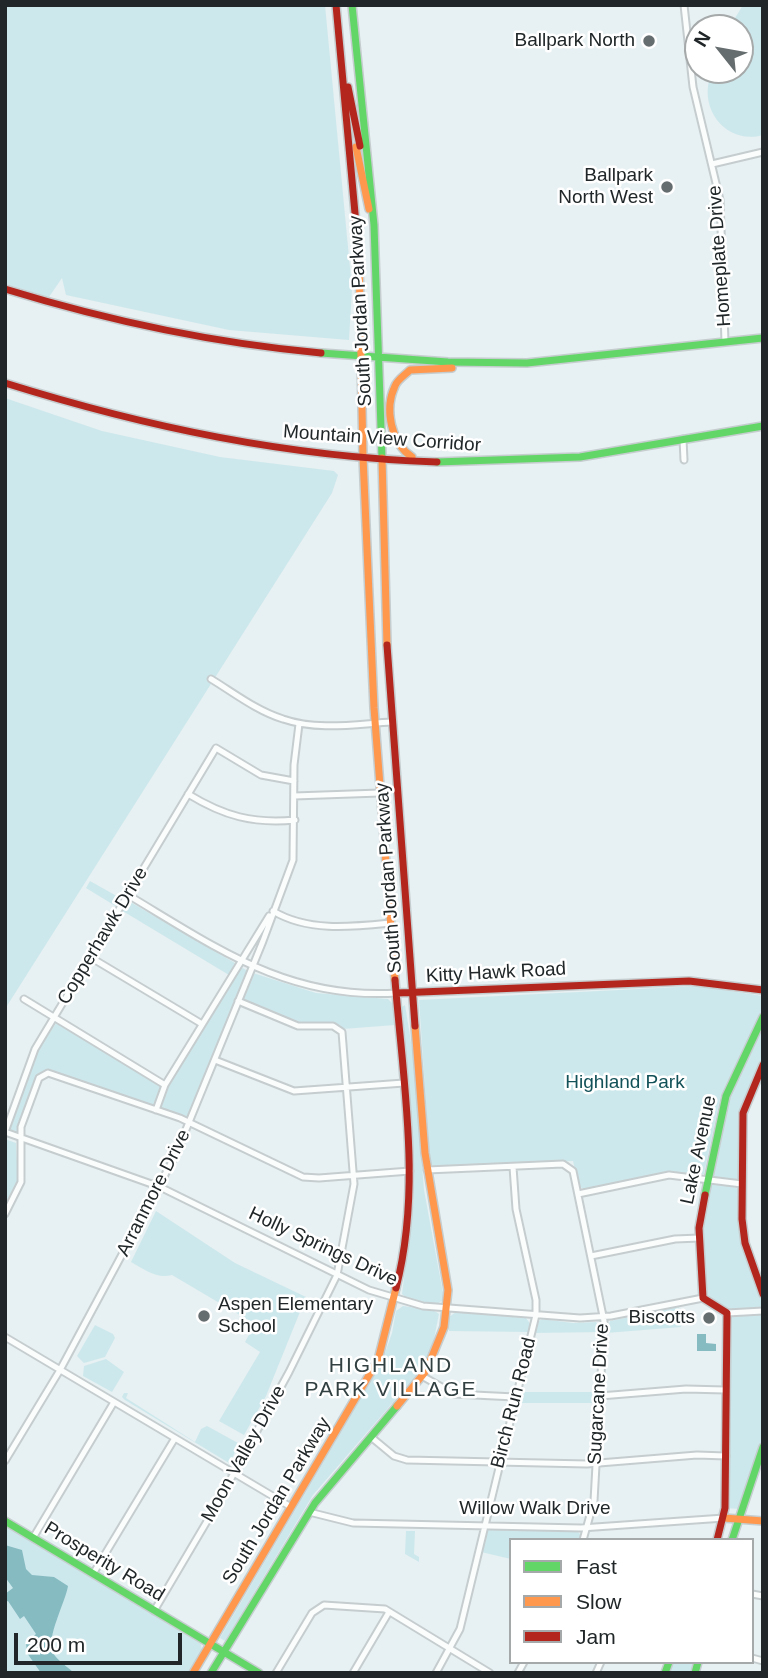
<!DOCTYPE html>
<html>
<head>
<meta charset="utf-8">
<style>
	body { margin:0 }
	#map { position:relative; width:768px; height:1678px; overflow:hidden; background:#e7f0f2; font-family:Helvetica,sans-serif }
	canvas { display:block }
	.frame { position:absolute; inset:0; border:7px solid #212728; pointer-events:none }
	.legend { position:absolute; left:509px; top:1538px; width:245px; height:126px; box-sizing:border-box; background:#fff; border:2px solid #a6a9a9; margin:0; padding:9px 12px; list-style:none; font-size:21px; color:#212728 }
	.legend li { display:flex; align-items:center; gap:14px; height:35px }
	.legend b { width:35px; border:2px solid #a6a9a9 }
	.north { position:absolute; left:684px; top:14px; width:70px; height:70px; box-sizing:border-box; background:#fff; border:2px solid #a6a9a9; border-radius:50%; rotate:301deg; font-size:19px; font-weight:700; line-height:28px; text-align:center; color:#212728 }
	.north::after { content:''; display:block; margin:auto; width:24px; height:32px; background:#666d6f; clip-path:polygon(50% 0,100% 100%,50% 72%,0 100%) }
	.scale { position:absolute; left:14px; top:1633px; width:168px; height:32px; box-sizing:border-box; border:4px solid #212728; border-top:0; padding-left:9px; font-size:21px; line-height:24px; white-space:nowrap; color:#212728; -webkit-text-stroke:5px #fff; paint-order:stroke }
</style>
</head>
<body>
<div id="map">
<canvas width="768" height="1678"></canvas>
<div class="frame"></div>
<ul class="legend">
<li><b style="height:9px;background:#63d668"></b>Fast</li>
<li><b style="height:9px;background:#ff974d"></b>Slow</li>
<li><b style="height:9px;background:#b3261e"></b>Jam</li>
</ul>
<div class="north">N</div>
<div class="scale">200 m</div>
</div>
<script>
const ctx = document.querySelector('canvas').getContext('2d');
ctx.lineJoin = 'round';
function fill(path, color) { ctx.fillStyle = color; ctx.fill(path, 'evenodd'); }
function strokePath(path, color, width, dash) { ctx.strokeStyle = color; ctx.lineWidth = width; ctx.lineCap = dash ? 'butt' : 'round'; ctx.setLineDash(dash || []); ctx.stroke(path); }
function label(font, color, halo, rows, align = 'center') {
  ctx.font = font + ' Helvetica,sans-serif'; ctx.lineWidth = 5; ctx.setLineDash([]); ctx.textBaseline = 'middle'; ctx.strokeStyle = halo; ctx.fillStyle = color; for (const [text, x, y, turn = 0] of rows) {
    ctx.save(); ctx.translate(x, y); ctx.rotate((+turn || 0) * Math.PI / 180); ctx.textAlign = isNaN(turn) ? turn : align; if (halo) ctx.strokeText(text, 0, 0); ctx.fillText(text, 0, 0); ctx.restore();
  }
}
const green = new Path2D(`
	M5 5H325L352 289 349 340 229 330 66 295 62 278 49 297 5 284Z
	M743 5H763V135C729 145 701 113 709 81L704 80V70H740V28H729Z
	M5 398 102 431 220 457 334 471 338 475 332 493 5 1009Z
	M90 881 122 899 117 907 86 888Z
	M127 900 235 963 229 975 121 910Z
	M239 966 248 971 190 1115 185 1118 163 1110 160 1105 166 1089Z
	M253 973 316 993 388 999 394 1005 395 1025 343 1029 335 1024 303 1025 245 1002 243 995Z
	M698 986 763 996V1008L721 1095 704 1174 665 1172 585 1190 579 1186 573 1161 435 1167 430 1164 419 1000Z
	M405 1005 414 1060 424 1190 443 1293V1300L437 1304 408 1300 402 1294 414 1200 400 1008Z
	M56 1023 162 1086 156 1103 150 1106 46 1071 37 1078 18 1132 10 1130 35 1055Z
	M763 1023V1059L741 1110 740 1180 712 1178 726 1103Z
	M5 1139 16 1143 18 1182 5 1209Z
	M711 1182 740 1189 743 1244 763 1301 762 1308 728 1310 706 1295 702 1220Z
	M156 1211 235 1263 306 1297 266 1396 244 1435 219 1421 260 1352 245 1342 255 1324 172 1275C157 1279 145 1270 131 1262Z
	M403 1306 433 1310 439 1314 434 1339 421 1370 313 1495 225 1641 220 1638 381 1364 392 1333 396 1311Z
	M679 1307 681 1327 606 1333 610 1321Z
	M456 1312 526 1318 531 1325 528 1332 449 1331V1317Z
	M763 1314V1439L739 1509 726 1508 730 1317Z
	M542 1319 573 1323 596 1322 602 1332 534 1333 536 1323Z
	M95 1325 113 1334 115 1338 105 1357 84 1363 77 1356Z
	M106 1359 124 1372 112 1392 83 1376 84 1366Z
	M523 1392H593L592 1403H520Z
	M124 1393H128L126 1398 195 1442 201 1429 207 1426 238 1443 231 1462 229 1463 125 1400 122 1397Z
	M5 1525 201 1644 202 1651 188 1673H5Z
	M490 1528 576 1530 582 1536 581 1540H511V1559L481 1552 486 1530Z
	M406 1531H415L414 1554 419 1557V1562L405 1554Z
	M671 1662H695L692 1673H666Z`);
const water = new Path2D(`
	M697 1334H706V1343L716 1344V1351H697Z
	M5 1545 22 1550 26 1569 32 1575 54 1577 68 1586C66 1601 45 1639 53 1653 58 1661 68 1667 74 1673H41L27 1653 26 1643 36 1634 24 1616 20 1619 8 1601 5 1602V1594L13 1588 5 1577Z`);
const street = new Path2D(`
	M684 5 693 87 720 200 725 342
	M712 164 763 152
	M683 439 684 460
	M211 679C234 693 257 711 283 719 318 731 356 724 392 722
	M294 781 261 775 216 748 35 1049 5 1132 160 1187 369 1290 423 1306 580 1318 611 1316 703 1298
	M188 794C224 816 253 824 295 820
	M294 796 380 793
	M128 895C217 948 288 1000 397 993
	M273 911C308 932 351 927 391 923
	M90 957 202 1024
	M24 999 165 1085
	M215 1060 294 1091 404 1083
	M156 1110 165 1085 269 916
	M427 1170 563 1164 573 1171 604 1321 594 1501 583 1540
	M578 1194 669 1175 742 1184
	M5 1214 21 1182V1127L39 1078 48 1073 180 1118 303 1177 319 1178 410 1171
	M591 1256 675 1239 699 1238
	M727 1313 763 1311
	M5 1337 291 1507
	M422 1376 454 1394 515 1397
	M600 1396 686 1389 725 1390
	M371 1437 394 1456 407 1460 587 1464 697 1455 726 1456
	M5 1461 60 1370 176 1154 263 941 293 860 294 765 299 724
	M309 1512 353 1523 581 1528 724 1518
	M33 1538 114 1402
	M93 1574 175 1438
	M752 1594 763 1596
	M154 1611 216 1506 289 1372 337 1275 354 1184 342 1032 333 1026H298L238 1001
	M752 1658 763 1661
	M276 1673 312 1613 324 1605 385 1609 490 1673
	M353 1673 389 1612
	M436 1673 460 1629 536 1315V1300L516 1209 513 1167
	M518 1673 524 1662
	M596 1673 601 1662`);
const fast = new Path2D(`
	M352 5 374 225 382 458
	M321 353 448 362 527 363 763 338
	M437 462 580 457 763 426
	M705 1195 726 1096 763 1017
	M5 1521 259 1673
	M732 1540 763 1447
	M211 1673 315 1503 397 1406
	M665 1673 669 1662
	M695 1673 698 1662`);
const slow = new Path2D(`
	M356 147 369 209
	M359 257 363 457
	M363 457 374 708 395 980
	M412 457C391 443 384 409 395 386 397 380 405 375 410 370L452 368
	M382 458 387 645
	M397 1406 426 1371 444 1327 448 1290 425 1153 415 1026
	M724 1518 763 1521
	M193 1673 378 1360 396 1288`);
const jam = new Path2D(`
	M336 5 359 257
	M348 87 360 146
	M5 289C109 321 213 343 321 353
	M5 383C146 427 288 457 437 462
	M387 645 415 1026
	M395 980C403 1082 422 1188 396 1288
	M397 993 689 981 763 990
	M763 1065 743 1113 742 1219 745 1243 763 1294
	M705 1195 699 1228 703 1298 727 1313 725 1508 717 1540`);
const markers = [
	[649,41,7,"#666d6f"],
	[667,187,7,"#666d6f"],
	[204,1316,7,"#666d6f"],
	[709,1318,7,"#666d6f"]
];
const poiNames = [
	["Ballpark North",635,41],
	["Ballpark",653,176],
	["North West",653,198],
	["Aspen Elementary",218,1305,"left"],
	["School",218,1327,"left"],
	["Biscotts",695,1318]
];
const streetNames = [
	["Homeplate Drive",720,256,-94],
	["South Jordan Parkway",361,311,-93],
	["Mountain View Corridor",382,439,4],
	["South Jordan Parkway",389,878,-94],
	["Copperhawk Drive",103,936,-59],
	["Kitty Hawk Road",496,973,-3],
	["Lake Avenue",699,1150,-78],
	["Arranmore Drive",154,1193,-63],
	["Holly Springs Drive",323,1247,25],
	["Sugarcane Drive",599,1394,-87],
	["Birch Run Road",514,1403,-76],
	["Moon Valley Drive",244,1454,-61],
	["South Jordan Parkway",277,1501,-59],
	["Willow Walk Drive",535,1509],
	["Prosperity Road",104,1562,31]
];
const parkNames = [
	["Highland Park",625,1083]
];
const neighbourhoodNames = [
	["HIGHLAND",391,1366],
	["PARK VILLAGE",391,1390]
];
fill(green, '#cde8ec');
fill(water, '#86bbc2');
strokePath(street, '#c6cdcf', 9);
strokePath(fast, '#c6cdcf', 10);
strokePath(slow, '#c6cdcf', 10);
strokePath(jam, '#c6cdcf', 10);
strokePath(street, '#fbfdfd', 5);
strokePath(fast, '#63d668', 7);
strokePath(slow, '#ff974d', 7);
strokePath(jam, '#b3261e', 7);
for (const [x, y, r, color] of markers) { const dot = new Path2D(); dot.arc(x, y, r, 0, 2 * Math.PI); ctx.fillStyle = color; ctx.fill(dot); strokePath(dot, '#fff', 2.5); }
label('19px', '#212728', '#fff', poiNames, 'right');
label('19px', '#212728', '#fff', streetNames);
label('19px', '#125158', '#fff', parkNames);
ctx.letterSpacing = '2px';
label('21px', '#324042', '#fff', neighbourhoodNames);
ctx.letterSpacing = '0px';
</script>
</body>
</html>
